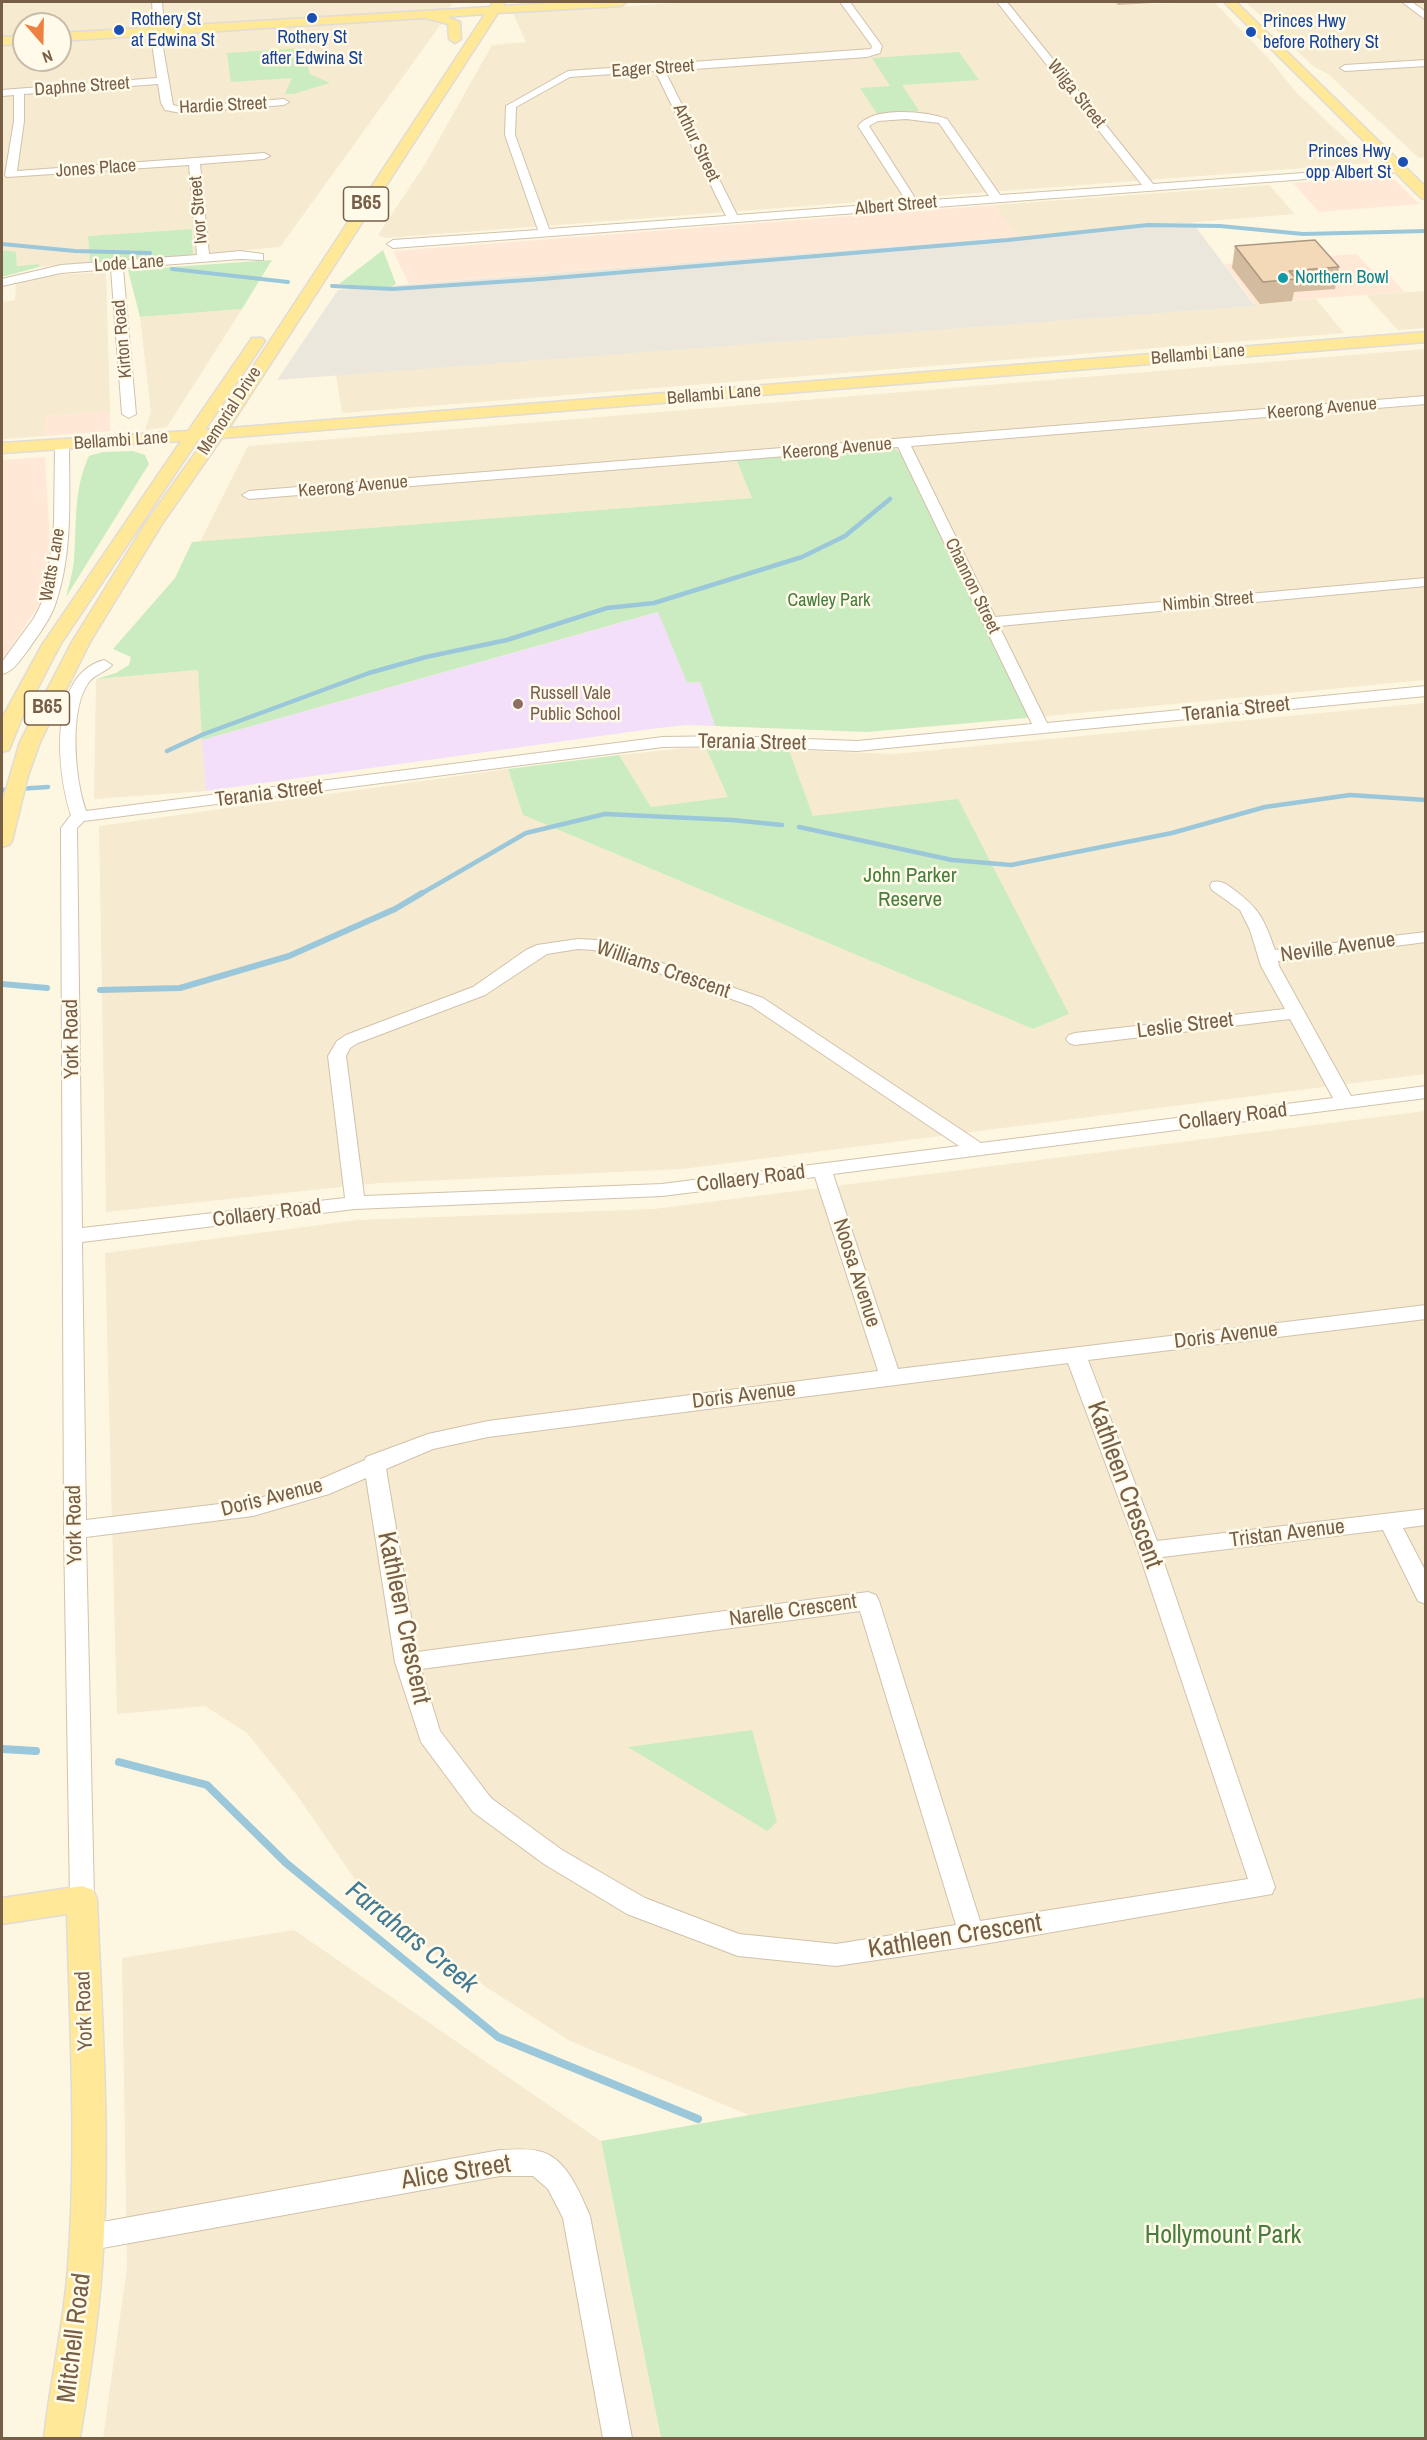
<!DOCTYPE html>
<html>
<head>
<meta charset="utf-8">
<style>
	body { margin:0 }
	#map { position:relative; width:1427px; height:2440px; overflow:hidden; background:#fdf7e2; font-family:"Archivo Narrow",sans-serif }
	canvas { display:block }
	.frame { position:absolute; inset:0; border:3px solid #775f47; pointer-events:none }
	.north { position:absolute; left:12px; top:12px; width:60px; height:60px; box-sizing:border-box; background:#fffae9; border:2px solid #c9bca8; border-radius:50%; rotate:160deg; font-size:16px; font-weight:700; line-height:24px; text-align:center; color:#775f47 }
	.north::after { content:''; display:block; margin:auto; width:21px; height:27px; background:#ef8140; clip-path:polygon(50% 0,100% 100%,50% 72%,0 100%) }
</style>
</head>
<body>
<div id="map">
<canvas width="1427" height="2440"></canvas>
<div class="frame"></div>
<div class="north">N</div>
</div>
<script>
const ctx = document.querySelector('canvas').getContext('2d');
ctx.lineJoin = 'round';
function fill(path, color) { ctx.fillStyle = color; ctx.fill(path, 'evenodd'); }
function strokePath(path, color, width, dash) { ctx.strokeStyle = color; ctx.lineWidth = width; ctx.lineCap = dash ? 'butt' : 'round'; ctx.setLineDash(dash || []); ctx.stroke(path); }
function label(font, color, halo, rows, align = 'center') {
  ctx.font = font + ' "Archivo Narrow",sans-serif'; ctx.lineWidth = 5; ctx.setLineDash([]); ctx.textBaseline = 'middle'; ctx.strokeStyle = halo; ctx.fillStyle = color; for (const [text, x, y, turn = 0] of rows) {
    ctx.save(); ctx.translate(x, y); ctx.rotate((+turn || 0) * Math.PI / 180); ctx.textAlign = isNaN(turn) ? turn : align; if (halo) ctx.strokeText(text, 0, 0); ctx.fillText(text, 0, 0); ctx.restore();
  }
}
const residential = new Path2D(`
	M2 2H453L441 24 280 247 193 255 192 229 88 236 90 263 39 267V264L17 266 16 253 2 250ZM24 24H60V60H24Z
	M695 2H1115L1118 5 1214 2 1271 61 1295 91 1371 163 386 238 378 235 425 164 492 45 526 42 513 13Z
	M1246 2H1425V157L1419 158 1328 74 1313 66Z
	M1269 185 1295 214 1016 237 994 205Z
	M106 272 110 411 46 416 45 436 2 439V302L15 300 16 284 54 275Z
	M1425 291V328L1398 330 1366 295Z
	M1316 299 1344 333 342 413 336 375 1254 306V303Z
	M242 309 167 427 145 430 151 412 140 317Z
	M1425 349V680L1027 718 1029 712 1025 701 901 454 737 462 752 498 200 542 248 446Z
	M198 670 206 791 94 799 96 679Z
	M1425 703V1074L682 1169 379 1183 106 1212 99 826 508 769 523 815 1033 1029 1069 1014 813 816 789 750 894 754Z
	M705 746 729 797 651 807 619 755Z
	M1425 1111V1997L749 2115 570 2041 438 1956 372 1904 296 1794 247 1733 205 1706 117 1714 105 1253 358 1220 654 1209Z
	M294 1930 601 2141 661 2438H103L127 2267 122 1958Z`);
const commercial = new Path2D(`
	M1391 176 1419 204 1319 212 1293 183Z
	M994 205 1016 237 409 284 393 251Z
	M1356 254 1376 274 1387 273 1405 292 1254 303 1224 264Z
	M110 411V431L45 436 46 416Z
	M45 457 50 541 42 600 5 657 2 658V460Z`);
const industrial = new Path2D(`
	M1193 223 1255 306 277 380 338 290Z`);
const education = new Path2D(`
	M659 612 687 683 700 682 715 726 686 725 651 729 206 791 202 740Z`);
const green = new Path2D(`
	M302 48 310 74 330 83 293 94H285L292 78 231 82 227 53Z
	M959 52 979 80 902 85 919 111 877 114 860 88 890 86 872 58Z
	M192 229 193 255 90 263 88 236Z
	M2 250 16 252 17 266 39 264V267L2 277Z
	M383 250 396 284 389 288 339 284Z
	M272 260 242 309 140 317 128 270Z
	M892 447 901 454 1025 701 1029 712 1027 718 867 732 715 726 700 682 687 683 658 612 202 740 198 670 96 679 116 673 129 665 131 657 113 649 175 578 192 542 752 498 736 459Z
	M133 451 145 455 149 464 66 597C69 585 73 572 74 559 77 523 73 490 89 456L103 452Z
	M705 746 789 750 813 816 958 799 1069 1014 1033 1029 523 815 508 769 619 755 651 807 728 797Z
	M752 1730 777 1822 767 1831 628 1747Z
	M1425 1997V2438H661L601 2141Z`);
const streamFar3 = new Path2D(`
	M2 244 75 251 150 253
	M172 269 288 282
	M332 286 393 289 542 279 1008 240 1148 225 1220 226 1303 234 1426 231`);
const streamFar2 = new Path2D(`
	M167 751 204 734 369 673 426 657 507 640 607 608 654 603 802 557 845 536 890 499
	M2 790 48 787
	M799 827 952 860 1011 865 1172 833 1265 807 1350 795 1426 800
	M419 895 526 833 605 814 732 820 782 825`);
const streamFar1 = new Path2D(`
	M2 984 47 988
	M100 990 180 988 289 956 395 909 422 893`);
const stream = new Path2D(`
	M2 1749 36 1751
	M119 1762 207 1785 286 1863 498 2037 698 2119`);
const minor = new Path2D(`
	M152 2H162L164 28 161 36 173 105 181 107 284 99 289 102 284 105 181 113 165 110 161 103 158 84 24 94V121L17 171 264 153 270 156 264 159 200 164 209 254 240 251 263 254V260L240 259 123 268 136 414 129 418 122 414 111 269 61 273 2 286V279L61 265 197 255 189 165 7 177 5 175 14 121V95L2 96V90L157 78 151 36 154 28Z
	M840 2H850L882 46 880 53 867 57 665 71 737 215 907 202 858 126C873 106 925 111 947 119L1000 195 1142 185 997 2H1007L1153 184 1399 166 1405 169 1399 172 393 248 387 244 393 240 538 230 505 135 506 106 568 71 871 49 872 46ZM655 71 726 216 549 229 515 135 516 107 570 77ZM906 119 939 123 989 196 917 201 869 126 878 121Z
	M1402 2H1412L1426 12V20Z
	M1426 60V66L1345 71 1340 68 1345 65Z
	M1426 396V404L911 446 995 617 1426 578V586L999 626 1047 723 1426 686V696L857 751 730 746 663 747 84 821 77 828 82 1228 345 1198 328 1056 337 1041 346 1035 473 987 526 950 537 945 578 939 596 940 763 998 981 1143 1333 1098 1290 1019 1075 1045 1069 1043 1066 1039 1069 1035 1075 1033 1285 1009 1261 966 1250 930 1240 910 1212 890 1210 886 1212 882C1221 880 1226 884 1233 889 1260 909 1264 919 1275 950L1426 932V942L1278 961 1279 966 1351 1096 1426 1086V1098L833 1174 898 1369 1426 1305V1319L1088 1360 1157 1541 1426 1509V1525L1403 1528 1426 1572V1604L1418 1601 1383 1530 1162 1557 1275 1887 1272 1894 972 1946 836 1966 738 1956 627 1914 544 1864 473 1812 421 1742 395 1662 366 1478 329 1494 253 1516 86 1537 94 1899 91 1907 82 1910 73 1907 70 1899 64 1530 61 828 71 815C57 773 47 675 104 660L112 665C106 672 95 674 89 682 68 710 75 780 86 811L663 737 730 736 857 741 1032 724 898 447 249 499 242 495 249 491ZM578 949 594 950 751 1006 959 1146 662 1184 364 1196 346 1056 350 1048 358 1043 485 995 547 954ZM815 1177 878 1371 488 1421 428 1434 366 1457 365 1460 314 1482 253 1500 86 1520 82 1242 355 1209 662 1196ZM1068 1363 1138 1550 1248 1879 980 1921 879 1601 876 1595 868 1592 417 1652 386 1469 433 1449 488 1437ZM860 1611 956 1925 836 1944 739 1934 645 1898 562 1850 491 1798 440 1731 421 1669Z
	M62 441 69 445C69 496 73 552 56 602 51 619 38 635 28 650 21 659 13 672 2 674V662L34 618 42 602 47 583 54 524 55 445Z
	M500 2150C512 2150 527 2148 538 2151 566 2156 580 2193 590 2216L632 2438H603L563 2218 548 2189 533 2176H500L86 2251 76 2247 72 2238 76 2229 86 2225Z`);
const major = new Path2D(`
	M493 2H505L503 6 571 2H627L621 6 498 13 229 428 1426 332V342L222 438 162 524 90 642 40 742 28 776 12 841 9 845 2 847V803L20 742 72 642 145 524 205 439 198 440 60 645 22 718 9 750 2 752V718L42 645 181 441 2 453V443L188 431 252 338H262L265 341 205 430 212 429 485 14 447 17 460 22 461 39 455 43 449 39 448 24 425 18 60 41V33L490 7Z
	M1224 2H1236L1426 187V199L1421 198Z
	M24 36V44L2 45V37Z
	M82 1886 93 1890 97 1899C102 2021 111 2145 102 2267 98 2325 89 2381 80 2438H44C50 2381 64 2325 68 2266 77 2149 70 2031 67 1914L2 1924V1898Z`);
const wall = new Path2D(`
	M1115 2H1172L1118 5Z
	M1235 246 1339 267 1335 289 1294 292 1292 301 1260 304 1232 268Z`);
const building = new Path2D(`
	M1315 240 1339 267 1289 271 1296 279 1263 282 1235 246Z`);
const markers = [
	[312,18,6,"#1a4fb4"],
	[119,30,6,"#1a4fb4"],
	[1251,32,6,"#1a4fb4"],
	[1403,162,6,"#1a4fb4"],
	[1283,278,6,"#0f9aa8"],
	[518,704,6,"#8d6e63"]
];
const farTransitnames = [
	["Rothery St",131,20],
	["at Edwina St",131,41],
	["Princes Hwy",1263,22],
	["before Rothery St",1263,43],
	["Rothery St",312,38,"center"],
	["after Edwina St",312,59,"center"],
	["Princes Hwy",1391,152,"right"],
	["opp Albert St",1391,173,"right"]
];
const farStreetnames = [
	["Eager Street",653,69,-4],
	["Daphne Street",82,87,-4],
	["Wilga Street",1076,94,51],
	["Hardie Street",223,106,-3],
	["Arthur Street",696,143,64],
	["Jones Place",96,169,-4],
	["Albert Street",896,206,-5],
	["Ivor Street",199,210,-95],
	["Lode Lane",129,264,-4],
	["Kirton Road",123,339,-95],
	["Bellambi Lane",1198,355,-5],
	["Bellambi Lane",714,395,-5],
	["Keerong Avenue",1322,409,-5],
	["Memorial Drive",230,411,-57],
	["Bellambi Lane",121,441,-4],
	["Keerong Avenue",837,449,-5],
	["Keerong Avenue",353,487,-5],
	["Watts Lane",53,565,-80],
	["Channon Street",972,586,64],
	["Nimbin Street",1208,602,-5]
];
const farCulturenames = [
	["Northern Bowl",1295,278]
];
const farParknames = [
	["Cawley Park",829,601]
];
const farEducationnames = [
	["Russell Vale",530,694],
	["Public School",530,715]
];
const shields = [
	[366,204,45],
	[47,708,45]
];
const shieldNames = [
	["B65",366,204],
	["B65",47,708]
];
const streetNames = [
	["Terania Street",1236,710,-6],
	["Terania Street",752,743,1],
	["Terania Street",269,794,-7],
	["Neville Avenue",1338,948,-8],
	["Williams Crescent",663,970,19],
	["Leslie Street",1185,1026,-7],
	["York Road",72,1039,-91],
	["Collaery Road",1233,1117,-7],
	["Collaery Road",751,1179,-7],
	["Collaery Road",267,1214,-7],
	["Noosa Avenue",856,1273,72],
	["Doris Avenue",1226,1336,-7],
	["Doris Avenue",744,1396,-7],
	["Doris Avenue",272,1498,-14],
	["York Road",75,1525,-91],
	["Tristan Avenue",1287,1534,-7],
	["Narelle Crescent",793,1611,-8],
	["York Road",85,2011,-92]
];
const parkNames = [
	["John Parker",910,876],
	["Reserve",910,900]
];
const nearStreetnames = [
	["Kathleen Crescent",1124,1485,70],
	["Kathleen Crescent",403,1618,78],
	["Kathleen Crescent",955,1937,-9],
	["Alice Street",456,2173,-9],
	["Mitchell Road",75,2338,-83]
];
const nearParknames = [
	["Hollymount Park",1223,2236]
];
const nearWaternames = [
	["Farrahars Creek",411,1938,39]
];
fill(residential, '#f6ead0');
fill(commercial, '#ffe8d5');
fill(industrial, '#ece7dd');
fill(education, '#f4dffa');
fill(green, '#cbecc0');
strokePath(streamFar3, '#9bc7da', 4);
strokePath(streamFar2, '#9bc7da', 4.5);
strokePath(streamFar1, '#9bc7da', 6);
strokePath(stream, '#9bc7da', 8);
strokePath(minor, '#d1c2ab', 2);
strokePath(major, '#e1dcd7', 3);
fill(minor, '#fff');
fill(major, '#ffe897');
fill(wall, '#d2bb9e');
fill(building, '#f4d9b8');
strokePath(building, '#ab9881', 1.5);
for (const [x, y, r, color] of markers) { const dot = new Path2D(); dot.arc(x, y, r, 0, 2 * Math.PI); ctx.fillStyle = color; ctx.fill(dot); strokePath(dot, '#fffae9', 2); }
label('18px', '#164399', '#fffae9', farTransitnames, 'left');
label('18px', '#775f47', '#fffae9', farStreetnames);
label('18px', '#0d838f', '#fffae9', farCulturenames, 'left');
label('18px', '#477d3e', '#fffae9', farParknames);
label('18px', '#785e54', '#fffae9', farEducationnames, 'left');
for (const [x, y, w] of shields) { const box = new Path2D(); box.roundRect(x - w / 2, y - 17, w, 34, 4.5); ctx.fillStyle = '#fffae9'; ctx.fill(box); strokePath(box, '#775f47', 1.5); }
label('bold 20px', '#775f47', null, shieldNames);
label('21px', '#775f47', '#fffae9', streetNames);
label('21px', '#477d3e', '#fffae9', parkNames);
label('26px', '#775f47', '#fffae9', nearStreetnames);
label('26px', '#477d3e', '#fffae9', nearParknames);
label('italic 27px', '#427993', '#fffae9', nearWaternames);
</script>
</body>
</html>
